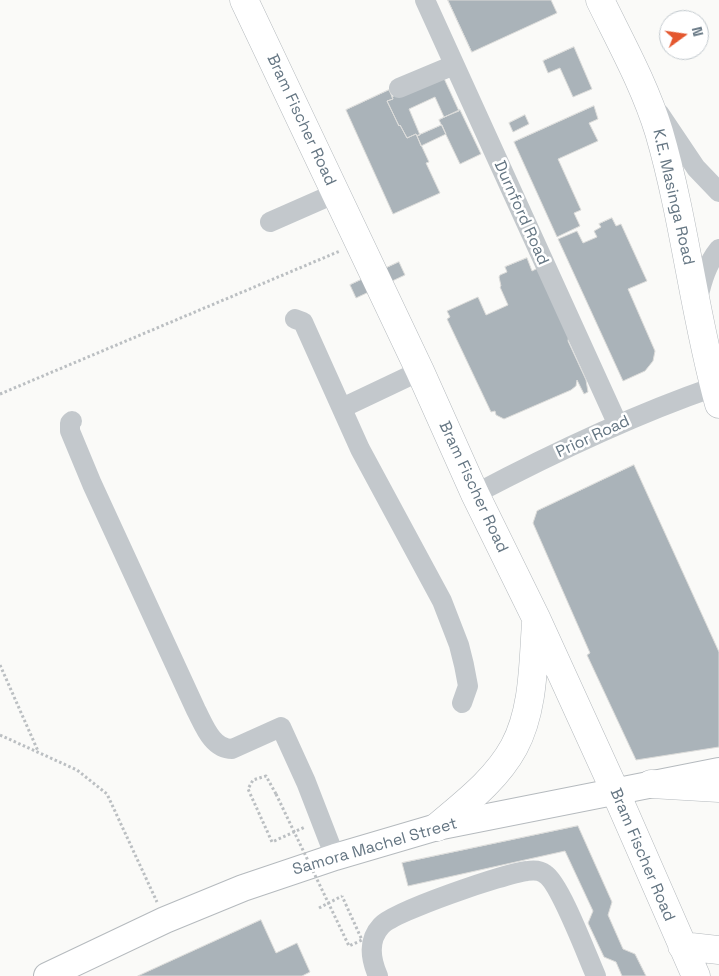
<!DOCTYPE html>
<html>
<head>
<meta charset="utf-8">
<style>
	body { margin:0 }
	#map { position:relative; width:719px; height:976px; overflow:hidden; background:#fafaf8; font-family:"Space Grotesk",sans-serif }
	canvas { display:block }
	.north { position:absolute; left:659px; top:10px; width:50px; height:50px; box-sizing:border-box; background:#fff; border:1px solid #c1c8cd; border-radius:50%; rotate:76deg; font-size:14px; font-weight:700; line-height:20px; text-align:center; color:#657683 }
	.north::after { content:''; display:block; margin:auto; width:18px; height:22px; background:#e4572e; clip-path:polygon(50% 0,100% 100%,50% 72%,0 100%) }
</style>
</head>
<body>
<div id="map">
<canvas width="719" height="976"></canvas>
<div class="north">N</div>
</div>
<script>
const ctx = document.querySelector('canvas').getContext('2d');
ctx.lineJoin = 'round';
function fill(path, color) { ctx.fillStyle = color; ctx.fill(path, 'evenodd'); }
function strokePath(path, color, width, dash) { ctx.strokeStyle = color; ctx.lineWidth = width; ctx.lineCap = dash ? 'butt' : 'round'; ctx.setLineDash(dash || []); ctx.stroke(path); }
function label(font, color, halo, rows, align = 'center') {
  ctx.font = font + ' "Space Grotesk",sans-serif'; ctx.lineWidth = 5; ctx.setLineDash([]); ctx.textBaseline = 'middle'; ctx.strokeStyle = halo; ctx.fillStyle = color; for (const [text, x, y, turn = 0] of rows) {
    ctx.save(); ctx.translate(x, y); ctx.rotate((+turn || 0) * Math.PI / 180); ctx.textAlign = isNaN(turn) ? turn : align; if (halo) ctx.strokeText(text, 0, 0); ctx.fillText(text, 0, 0); ctx.restore();
  }
}
const building = new Path2D(`
	M448 0H551L557 13 472 52Z
	M574 47 592 89 573 97 560 68 548 73 543 61Z
	M442 74 459 111 444 117 435 97 409 109 420 135 417 136 416 134 407 138 400 125 399 126 387 101 393 99 392 97Z
	M389 90 393 99 387 101 399 126 400 125 407 138 416 134 429 162 426 163 440 193 393 214 346 110Z
	M594 106 598 119 589 123 598 141 558 159 581 210 574 213 580 226 557 237 514 142Z
	M460 110 481 154 460 164 439 120Z
	M525 115 529 124 513 132 509 123Z
	M442 125 446 134 421 146 417 136Z
	M612 218 616 226 621 224 647 281 628 289 655 351 653 361 645 371 623 381 558 239 577 231 583 243 597 237 594 231 601 227 599 224Z
	M527 258 532 271 542 266 570 326 568 341 586 380 588 392 584 394 577 380 576 386 571 390 504 419 496 415 495 411 491 412 447 319 450 317 447 311 478 297 486 315 508 305 500 287 501 286 499 277 500 275 507 272 505 267Z
	M399 262 405 275 356 298 350 285Z
	M634 465 719 652V747L636 760 587 655 590 653 533 523 537 511Z
	M578 826 612 902 608 915 623 949 635 954 646 976H622L616 962 604 957 588 923 593 911 565 851 408 886 402 863Z
	M261 920 276 953 297 943 310 972 302 976H138Z`);
const path = new Path2D(`
	M0 394 340 251
	M0 665 38 751
	M0 735 77 770 107 794 157 902
	M276 794 266 776 253 780 248 789 272 842 305 827
	M319 908 342 896`);
const minor = new Path2D(`
	M425 0 618 425
	M399 88 454 65
	M659 113 696 168 719 192
	M270 222 336 193
	M698 299C702 280 707 264 719 249
	M295 319 303 322 360 449 442 601 459 645 464 665 468 686 462 703
	M342 408 420 371
	M72 421 70 423V431L92 484 196 710C204 725 212 749 232 749L281 727 306 782 335 857
	M475 494C551 454 633 415 714 387
	M378 976C371 960 367 941 381 926 394 911 504 874 527 871 533 870 540 870 545 874 560 883 587 956 596 976`);
const major = new Path2D(`
	M47 976 165 920 243 888 335 857 437 827 719 771`);
const highway = new Path2D(`
	M244 0 420 371 475 494 537 620 615 791 696 976
	M600 0C621 43 645 86 659 132 685 221 694 315 719 404
	M651 784 719 788
	M437 827C465 803 496 780 514 747 534 710 533 663 536 623
	M682 946 719 950`);
const pathBridge = new Path2D(`
	M276 794 349 946 362 940 342 896`);
const streetNames = [
	["Bram Fischer Road",301,120,65],
	["K.E. Masinga Road",673,197,77],
	["Durnford Road",521,213,66],
	["Prior Road",593,437,-25],
	["Bram Fischer Road",473,487,65],
	["Samora Machel Street",375,847,-16],
	["Bram Fischer Road",642,855,67]
];
fill(building, '#aab3b9');
strokePath(building, '#dcdcda', 1);
strokePath(major, '#b5babe', 28);
strokePath(highway, '#b4b9bd', 29);
strokePath(path, '#bbbfc2', 3, [2.5, 2.5]);
strokePath(minor, '#c3c8cc', 20);
strokePath(major, '#fff', 26);
strokePath(highway, '#fff', 28);
strokePath(pathBridge, '#bbbfc2', 3, [2.5, 2.5]);
label('16px', '#657683', '#fff', streetNames);
</script>
</body>
</html>
